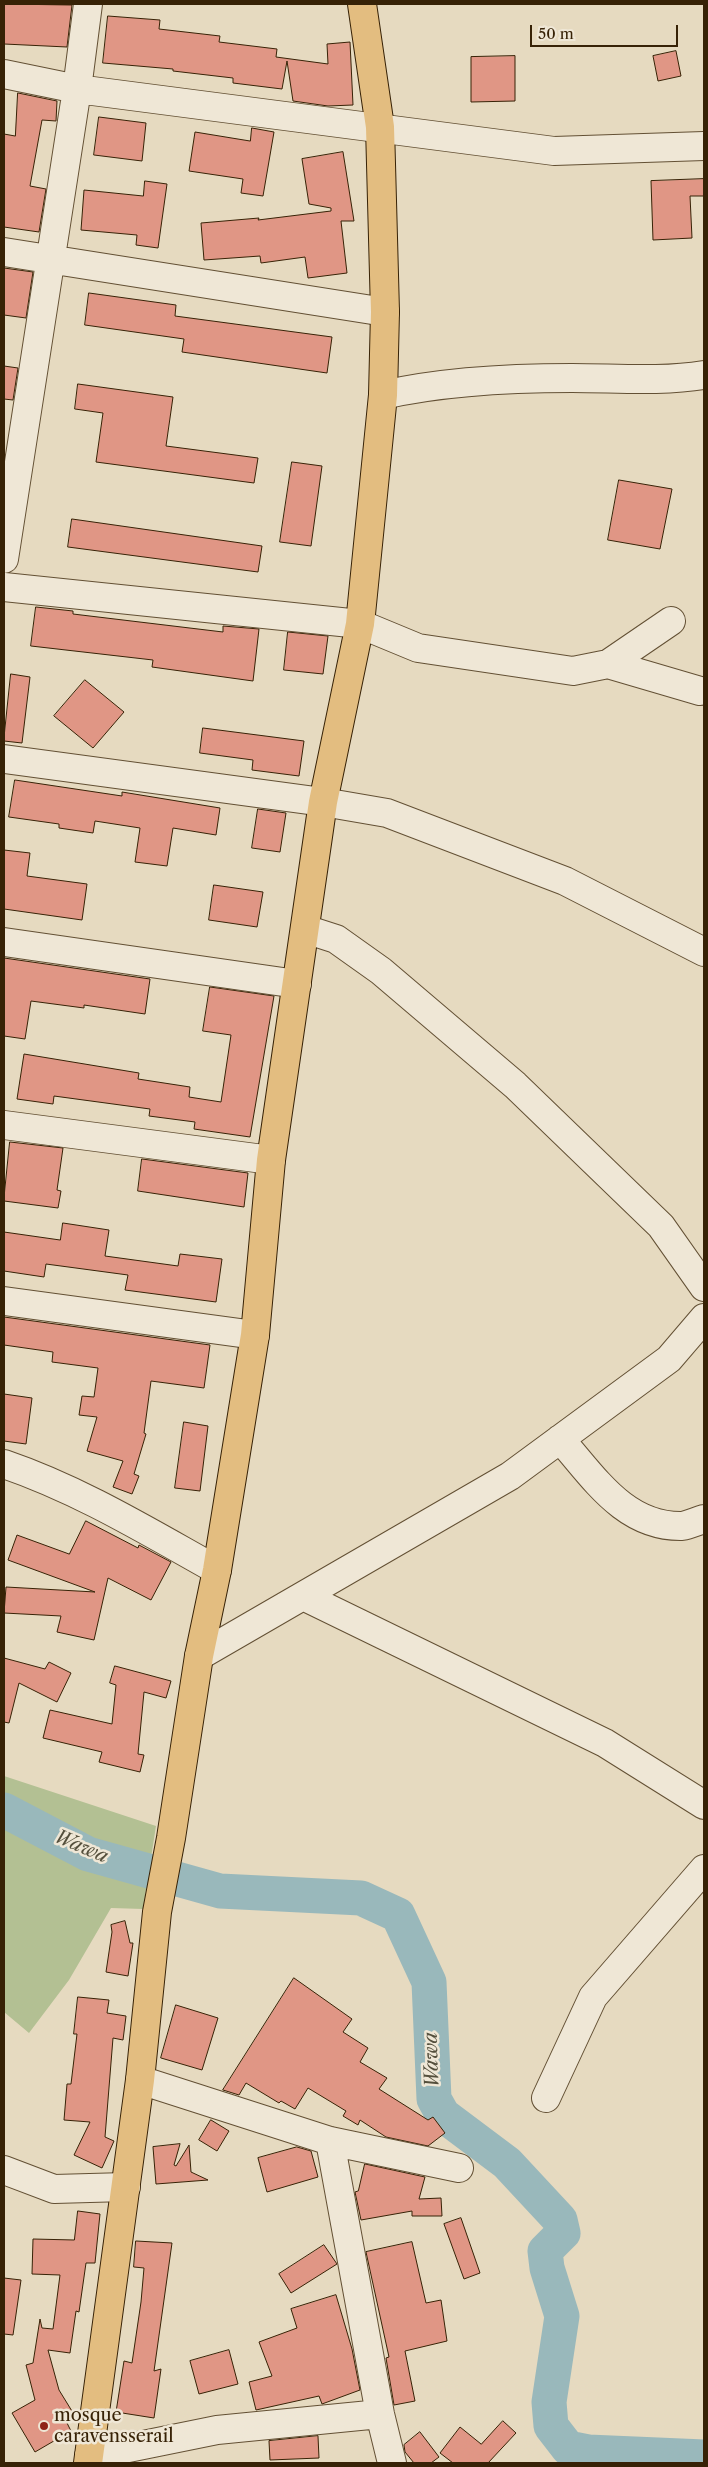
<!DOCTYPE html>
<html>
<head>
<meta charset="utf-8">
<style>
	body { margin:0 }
	#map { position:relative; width:708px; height:2467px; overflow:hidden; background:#e6dac0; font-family:"Libre Caslon Text",serif }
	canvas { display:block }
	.frame { position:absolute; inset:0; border:5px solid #372206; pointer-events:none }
	.scale { position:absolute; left:530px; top:25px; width:148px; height:22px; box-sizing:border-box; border:2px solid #372206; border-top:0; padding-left:6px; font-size:15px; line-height:18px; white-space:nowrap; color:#372206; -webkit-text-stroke:4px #efe7d6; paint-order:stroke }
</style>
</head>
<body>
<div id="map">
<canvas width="708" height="2467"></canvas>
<div class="frame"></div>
<div class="scale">50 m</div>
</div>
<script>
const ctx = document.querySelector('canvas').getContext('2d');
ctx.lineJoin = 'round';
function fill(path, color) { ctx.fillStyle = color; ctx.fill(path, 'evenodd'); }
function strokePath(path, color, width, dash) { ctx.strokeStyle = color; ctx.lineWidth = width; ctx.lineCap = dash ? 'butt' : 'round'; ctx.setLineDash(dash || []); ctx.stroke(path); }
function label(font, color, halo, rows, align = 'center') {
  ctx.font = font + ' "Libre Caslon Text",serif'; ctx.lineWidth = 5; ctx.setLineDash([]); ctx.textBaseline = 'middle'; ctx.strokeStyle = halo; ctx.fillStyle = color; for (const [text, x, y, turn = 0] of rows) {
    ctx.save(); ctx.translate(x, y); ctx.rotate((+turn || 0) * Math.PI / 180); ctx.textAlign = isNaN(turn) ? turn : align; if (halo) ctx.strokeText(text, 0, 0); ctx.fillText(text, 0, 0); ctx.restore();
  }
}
const green = new Path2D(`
	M4 1776 156 1826 143 1909 111 1908 69 1980 29 2033 4 2012Z`);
const river = new Path2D(`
	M4 1810 88 1854 220 1891 361 1898 398 1915 429 1982 434 2099 443 2115 507 2163 560 2220 563 2233 545 2251 547 2268 562 2316 549 2402 551 2426 568 2448 588 2452 704 2457`);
const building = new Path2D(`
	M4 4 72 5 67 47 4 44Z
	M108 16 160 20 159 29 220 36 219 42 277 49 276 57 328 64 327 44 350 42 353 105 328 106 293 101 287 61 282 89 233 83V78L173 71V69L103 63Z
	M676 51 681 76 658 81 653 56Z
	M515 56V101L471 102V57Z
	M18 93 57 101 56 121 42 120 30 186 46 189 39 232 4 227V134L15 136Z
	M99 117 146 123 142 161 94 155Z
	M252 128 274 132 263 196 241 193 243 179 189 171 195 132 250 141Z
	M343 152 354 221H341L347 273 308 278 305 257 261 263 260 256 204 260 201 223 259 218 258 220 331 211V208L309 204 302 159Z
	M704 179V196H690L692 238 653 240 651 181Z
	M145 181 167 184 158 248 136 245 137 235 81 230 84 190 143 196Z
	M4 268 33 272 26 318 4 315Z
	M89 293 176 305 175 316 332 337 327 373 182 352 184 339 85 325Z
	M4 366 18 368 13 400 4 399Z
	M78 384 173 397 166 446 258 458 254 483 96 462 103 413 75 409Z
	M292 462 322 466 311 546 280 542Z
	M619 480 672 489 660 549 608 540Z
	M72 519 262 546 258 572 68 547Z
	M36 607 73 611V614L223 632V626L259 629 253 681 152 667 153 660 31 646Z
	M288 632 328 636 323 674 284 670Z
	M11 674 30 677 22 743 4 741Z
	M85 680 124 712 93 748 54 716Z
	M203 728 304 741 299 776 252 770 253 760 200 753Z
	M15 780 122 796V792L220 808 216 835 173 828 167 866 135 862 140 828 95 821 93 833 59 828V824L9 817Z
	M258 809 286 813 280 852 252 848Z
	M4 850 30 853 27 876 87 884 82 920 4 909Z
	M214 885 263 892 257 927 209 920Z
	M4 958 150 979 145 1014 84 1005V1008L31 1001 25 1039 4 1036Z
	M210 987 274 996 250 1137 194 1129 195 1122 149 1116 150 1109 54 1096 53 1104 17 1099 24 1054 139 1073 138 1079 190 1087 189 1097 221 1102 231 1035 203 1031Z
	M10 1142 63 1148 57 1190 61 1191 58 1208 4 1201Z
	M142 1159 248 1173 244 1207 138 1191Z
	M63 1223 109 1230 105 1256 178 1266 180 1254 222 1259 216 1302 125 1290 128 1275 46 1264 44 1277 4 1271V1232L60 1240Z
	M4 1317 210 1345 204 1388 151 1381 144 1433 146 1434 134 1474 139 1476 132 1494 113 1487 123 1461 87 1451 97 1417 79 1415 82 1396 94 1397 98 1368 52 1362 53 1352 4 1345Z
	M4 1394 32 1398 26 1444 4 1441Z
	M184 1422 208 1426 200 1491 175 1488Z
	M86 1521 138 1548 139 1545 171 1562 151 1600 108 1578 94 1640 57 1632 61 1616 4 1613 6 1587 95 1592 8 1560 17 1535 69 1554Z
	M4 1658 45 1669 49 1662 71 1673 57 1702 19 1683 9 1723 4 1722Z
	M115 1666 171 1681 166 1698 144 1692 138 1754 144 1755 140 1772 99 1762 102 1752 43 1738 50 1710 112 1724 116 1685 110 1683Z
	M125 1921 130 1943H133L128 1976 106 1972 112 1932 111 1925Z
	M294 1978 352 2019 343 2032 368 2048 360 2062 387 2078 379 2089 428 2120 433 2117 445 2133 428 2146 386 2137 360 2120 358 2125 343 2116 346 2111 308 2088 295 2109 281 2101 279 2103 246 2083 239 2095 223 2090Z
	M78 1997 109 2000 107 2013 126 2016 123 2040 113 2038 105 2137 114 2141 102 2168 74 2155 90 2122 64 2120 67 2084H71L77 2034H74Z
	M176 2005 218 2018 202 2070 161 2058Z
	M211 2120 229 2131 217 2151 199 2140Z
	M180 2144 174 2165 176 2166 189 2145 191 2172 208 2180 156 2184 153 2147Z
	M297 2147 311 2151 318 2177 267 2192 258 2158Z
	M365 2164 425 2177 419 2199 441 2198 442 2216H412V2211L361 2220 355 2192 358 2191Z
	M78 2211 100 2214 95 2263H86L79 2312 76 2311 70 2353 48 2350 59 2390 75 2416 66 2421 71 2431 35 2452 12 2413 35 2400 26 2365 33 2363 40 2319 42 2328 53 2329 60 2275 32 2274 33 2239 74 2240Z
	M461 2218 480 2273 464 2279 444 2224Z
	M136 2241 172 2243 154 2371 161 2369 154 2418 116 2412 124 2361 132 2363 141 2302 144 2268 134 2267Z
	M412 2242 426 2303 441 2300 447 2341 405 2351 415 2401 394 2405 386 2358 389 2357 366 2252Z
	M324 2245 337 2264 291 2293 279 2274Z
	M4 2278 21 2280 13 2335 4 2334Z
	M336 2295 352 2349 360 2390 322 2404 319 2396 256 2410 249 2382 272 2376 259 2342 297 2328 291 2309Z
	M229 2350 238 2384 199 2394 190 2361Z
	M503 2421 516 2433 488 2463H453L440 2453 460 2427 481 2444Z
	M420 2432 439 2457 431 2463H414L405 2452 404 2445Z
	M318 2436 319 2458 270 2460 269 2441Z`);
const minor = new Path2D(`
	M4 74 77 89 554 151 704 146
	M4 252 385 312
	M383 395C444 381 509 378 572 378 616 378 661 382 704 375
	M4 559 77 89 88 4
	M4 587 360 624 418 648 573 671 608 664 671 621
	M608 664 700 691
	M4 759 323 802 387 813 565 881 704 952
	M305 929 336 939 381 971 515 1085 661 1226 704 1287
	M4 942 297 984
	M4 1125 271 1160
	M4 1301 255 1335
	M560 1439C594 1477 624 1527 682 1526 689 1525 697 1521 704 1519
	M4 1464C80 1490 147 1531 217 1570
	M303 1596 605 1743 704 1805
	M199 1656 510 1476 669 1359 704 1318
	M140 2080 330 2141 459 2168
	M546 2098 593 1997 704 1869
	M330 2141 380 2414 392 2463
	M4 2170 54 2189 126 2187
	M89 2456 217 2430 380 2414`);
const major = new Path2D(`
	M88 2463 140 2080 157 1912 171 1838 199 1656 217 1570 255 1335 271 1160 323 802 360 624 383 395 385 312 380 127 362 4`);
const markers = [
	[44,2426,5,"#8f2418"]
];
const poiNames = [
	["mosque",54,2416],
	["caravensserail",54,2437]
];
const waterNames = [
	["Wawa",81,1847,23],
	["Wawa",432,2060,-92]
];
fill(green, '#b3c093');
strokePath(river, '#99b8bb', 35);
fill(building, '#e09685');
strokePath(building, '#372206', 1);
strokePath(minor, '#635034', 30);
strokePath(major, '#372206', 30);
strokePath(minor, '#efe7d6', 28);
strokePath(major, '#e3bd80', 28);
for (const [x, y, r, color] of markers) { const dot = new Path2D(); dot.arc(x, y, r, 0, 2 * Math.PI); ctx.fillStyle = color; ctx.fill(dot); strokePath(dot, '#efe7d6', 2); }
label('18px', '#372206', '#efe7d6', poiNames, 'left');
label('italic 19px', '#544f3c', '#efe7d6', waterNames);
</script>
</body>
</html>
